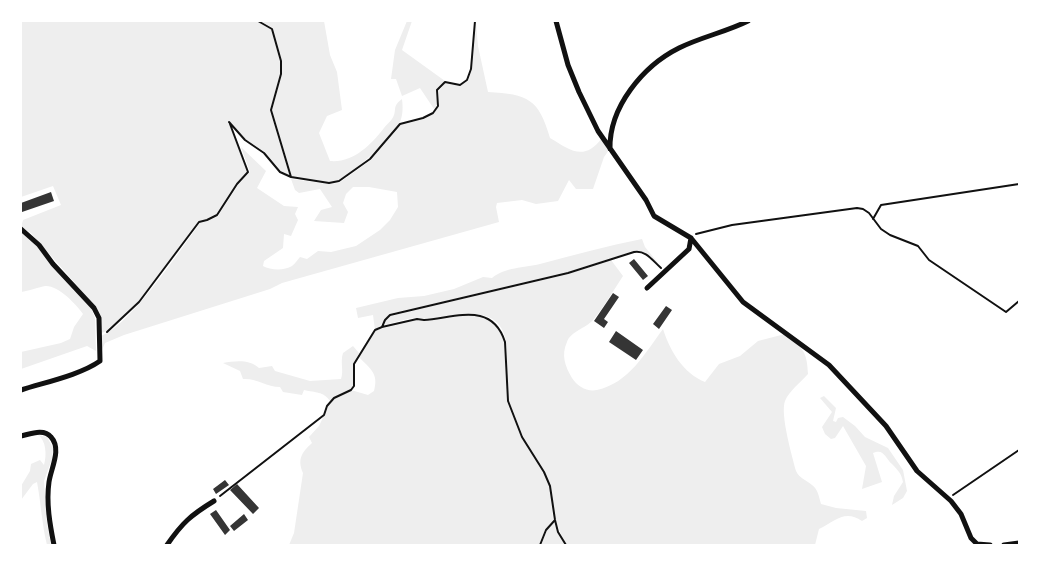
<!DOCTYPE html>
<html>
<head>
<meta charset="utf-8">
<style>
	body { margin:0 }
	#map { position:relative; width:1040px; height:566px; overflow:hidden; background:#fff; font-family:Manrope,sans-serif }
	canvas { display:block }
	.frame { position:absolute; inset:0; border:22px solid #fff; pointer-events:none }
</style>
</head>
<body>
<div id="map">
<canvas width="1040" height="566"></canvas>
<div class="frame"></div>
</div>
<script>
const ctx = document.querySelector('canvas').getContext('2d');
ctx.lineJoin = 'round';
function fill(path, color) { ctx.fillStyle = color; ctx.fill(path, 'evenodd'); }
function strokePath(path, color, width, dash) { ctx.strokeStyle = color; ctx.lineWidth = width; ctx.lineCap = dash ? 'butt' : 'round'; ctx.setLineDash(dash || []); ctx.stroke(path); }
const green = new Path2D(`
	M21 21H256L272 30 280 61V74L270 110 290 176 281 171 265 152 245 139 228 121 247 171 236 184 216 214 207 219 199 221 138 302 107 331 101 333 100 315 96 307 31 233 21 227 23 220 61 205 53 186 21 197Z
	M260 21H324L330 55 337 72 342 110 327 116 319 133 330 161C353 163 371 145 384 128 386 125 390 122 392 119 398 110 391 107 402 99 403 107 403 115 400 122 394 136 353 174 338 180 325 186 305 179 292 177L272 110 282 74V61L273 28Z
	M407 21H412L402 50 445 81 436 90 437 105 434 109 420 88 402 96 396 79H391L395 50Z
	M476 23 478 46 488 92C528 94 539 99 550 138 570 150 584 162 602 138L609 150 604 157 593 189H576L569 180 558 201 536 204 522 200 497 203 496 207 499 222 282 283 270 289 124 335 105 343 102 350 101 336C130 326 181 249 200 223L208 221 218 216 238 185 250 172 241 147 266 171 257 188 284 206 298 207 295 214 298 220 291 236 284 234 283 248 264 261 263 266C270 270 284 271 292 266 295 264 298 259 300 257L307 259 318 251 331 252 356 246 380 230 390 220 398 207 397 192 369 187H353L346 194 343 203 348 212 344 223 314 221 321 210 332 207 320 189 299 193 295 190 291 179 329 184 339 183 371 160 401 125 424 119 433 114 439 106V91L445 83 460 86 468 81 472 69Z
	M21 231 28 235 91 308 95 318 96 351 87 346 21 369V352L61 343 70 339 74 327 83 314C76 304 58 285 45 286 40 287 28 291 21 292Z
	M642 239 645 247 663 269C654 261 647 249 634 251L568 272 390 314C384 320 382 325 375 330L373 315 358 318 356 308 398 298 424 296 454 289 483 277 492 278C505 267 524 268 540 264 574 255 607 246 642 239Z
	M611 260 623 276C613 291 604 307 593 320 586 328 570 332 567 342 561 355 565 366 572 378 578 387 587 392 597 390 629 383 645 353 663 329 670 351 683 373 705 382L719 364 740 356 758 341 785 334C803 348 807 351 808 374 801 382 789 391 785 401 780 414 792 456 796 471 800 479 805 479 812 485 818 489 819 497 821 504L836 508 866 511 867 518 862 521C845 509 835 521 819 529L815 545H567C559 532 555 520 553 506 552 498 553 490 550 483 545 470 537 459 529 447 521 434 513 417 509 402 504 383 509 361 506 341 499 304 462 315 436 318 429 319 424 318 417 318 407 318 394 323 384 325L385 320 390 316 568 274Z
	M468 315C486 315 499 324 504 342L507 402 522 438 544 472 550 486 553 520 545 530 539 545H289L294 533 303 473C297 459 302 452 312 443L309 437 319 426 328 407 335 398 351 390 368 395 374 391C379 373 370 369 359 357L376 330 417 320 423 321 435 320Z
	M353 346 359 353 354 363 353 386 350 390 334 397 330 401C323 391 316 393 304 390L302 395 283 392 280 387C266 387 257 378 243 379L240 371 223 363C235 361 249 359 259 368L272 366 275 371 310 381 341 379C344 371 340 362 343 353Z
	M824 396 836 408 833 421 836 422 838 418 843 417 855 426 865 437 888 448 903 470 907 491 903 498 892 505 894 496 903 482C901 472 898 471 892 464 885 458 884 448 873 453L882 482 862 489 866 466 843 426 835 438 831 439 825 434 822 427 832 412 820 398Z
	M38 435 47 437 53 448 52 459 44 481 47 524 51 545H47C42 525 41 503 37 482L33 484 21 500V486L30 471 31 464 40 460 44 465C47 455 46 440 38 435Z
	M554 522 565 545H541L547 530Z`);
const building = new Path2D(`
	M51 192 54 201 22 212 21 203Z
	M634 259 648 276 643 280 629 263Z
	M613 293 619 297 604 319 608 322 604 328 594 321Z
	M666 306 672 310 659 329 653 324Z
	M616 331 643 350 636 360 609 342Z
	M225 480 229 485 216 494 213 489Z
	M237 484 259 508 253 514 230 490Z
	M216 510 230 530 225 535 210 514Z
	M244 514 248 520 234 531 230 526Z`);
const path = new Path2D(`
	M258 21 272 29 281 61V74L271 110 291 177
	M229 122 245 140 264 153 280 172 291 177 329 183 339 181 370 159 400 124 423 118 433 113 438 106 437 90 445 82 460 85 467 80 471 69 475 21
	M873 219 881 205 1019 184
	M696 234 732 225 857 208 863 209 869 213 881 229 890 235 918 246 929 260 1006 312 1019 301
	M382 327 385 320 390 315 568 273 634 252C646 250 652 260 661 268
	M107 332 139 302 199 222 207 220 217 215 237 184 248 172 230 124
	M953 495 1019 450
	M220 496 324 415 327 406 334 398 351 390 354 386V364L375 330 382 327 417 319 424 320C455 318 492 301 505 342L508 401 522 437 544 472 550 486 555 520 558 532 566 545
	M540 545 546 530 555 520`);
const minor = new Path2D(`
	M556 21 568 65 579 92 598 131 646 200 654 216 691 238 743 302 829 365 886 426 917 471 951 501 961 514 971 538 977 544 990 545
	M610 149C609 107 643 66 679 48 701 37 726 32 748 21
	M21 229 39 245 53 264 94 308 99 318 100 361C80 375 46 382 21 390
	M647 288 689 249 691 238
	M21 436C30 434 44 428 51 437 62 449 51 468 49 482 46 503 50 525 54 545
	M167 545C182 523 191 515 214 501
	M1004 545 1019 543`);
fill(green, '#eee');
fill(building, '#353535');
strokePath(path, '#111', 2);
strokePath(minor, '#111', 5);
</script>
</body>
</html>
